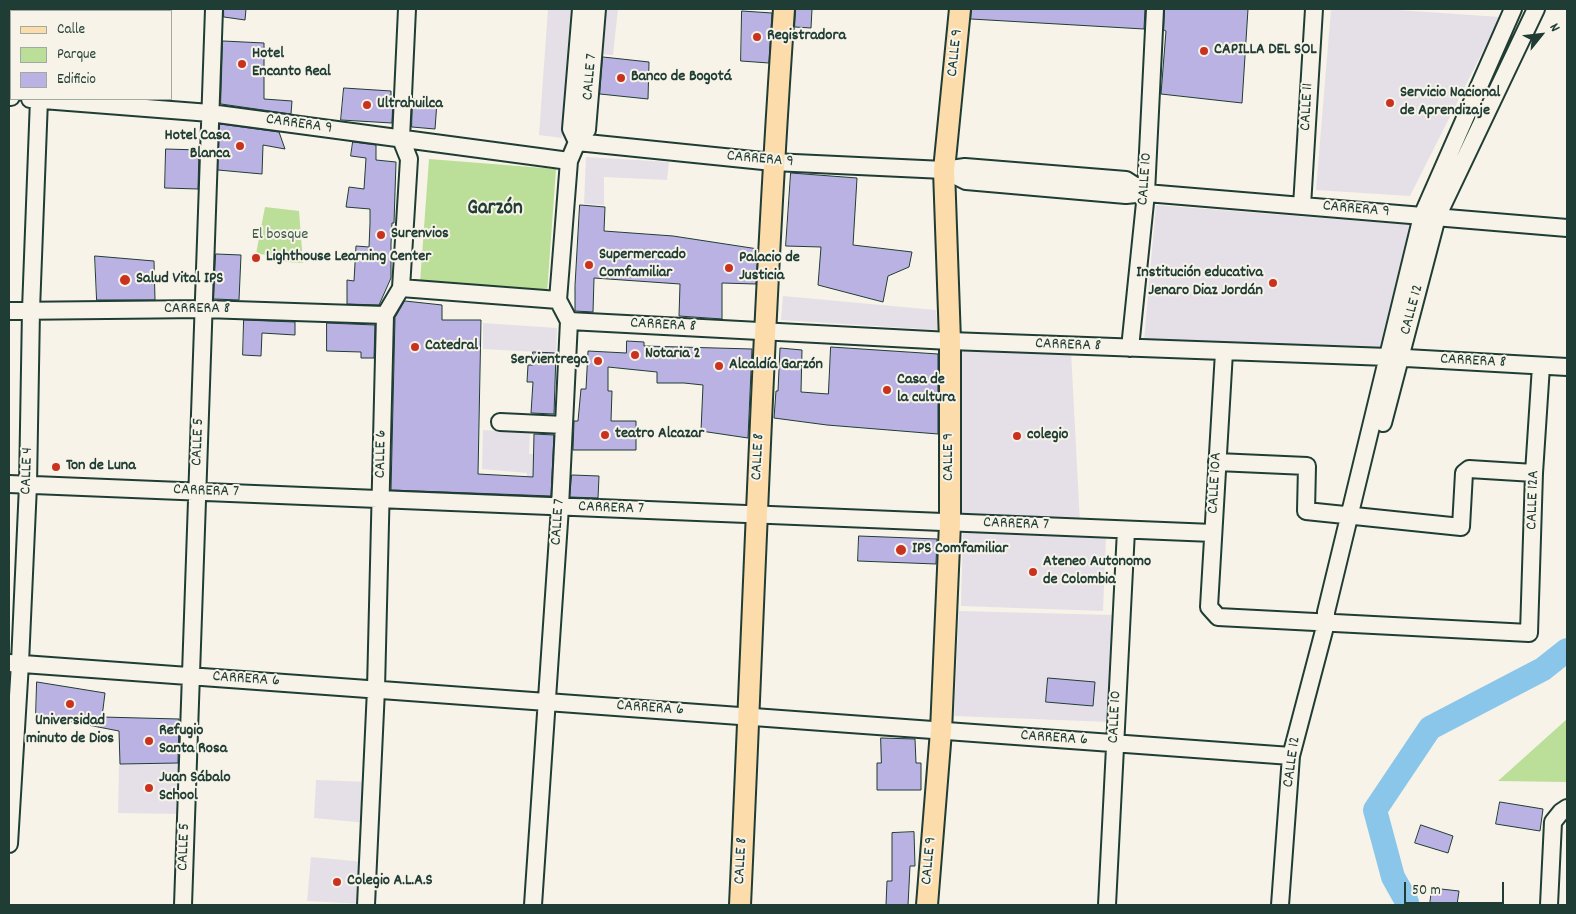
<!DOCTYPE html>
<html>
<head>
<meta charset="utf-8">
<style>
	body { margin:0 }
	#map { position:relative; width:1576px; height:914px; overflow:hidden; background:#f7f3e8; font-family:Dekko,sans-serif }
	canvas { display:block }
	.frame { position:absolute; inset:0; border:10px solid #1f3d34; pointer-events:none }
	.legend { position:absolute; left:10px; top:10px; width:162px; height:90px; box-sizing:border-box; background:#f7f3e8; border:1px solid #a1aaa0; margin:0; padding:6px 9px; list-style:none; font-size:15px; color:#1f3d34 }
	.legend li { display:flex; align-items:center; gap:10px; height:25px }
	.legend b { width:25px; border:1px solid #a1aaa0 }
	.north { position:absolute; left:1516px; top:10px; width:50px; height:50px; -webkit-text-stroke:4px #f7f3e8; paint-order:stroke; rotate:61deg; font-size:14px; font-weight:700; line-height:20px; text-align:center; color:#1f3d34 }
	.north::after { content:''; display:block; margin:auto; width:18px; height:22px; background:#1f3d34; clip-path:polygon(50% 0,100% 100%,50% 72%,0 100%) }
	.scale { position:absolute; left:1404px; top:882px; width:100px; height:22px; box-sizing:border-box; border:2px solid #1f3d34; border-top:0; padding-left:6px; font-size:15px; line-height:18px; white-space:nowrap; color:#1f3d34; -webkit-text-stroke:4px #f7f3e8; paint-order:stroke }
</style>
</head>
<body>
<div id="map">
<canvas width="1576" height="914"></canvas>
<div class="frame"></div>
<ul class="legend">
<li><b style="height:6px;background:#fddcac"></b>Calle</li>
<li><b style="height:14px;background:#bbde98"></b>Parque</li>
<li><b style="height:14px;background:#bbb2e4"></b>Edificio</li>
</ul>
<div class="north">N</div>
<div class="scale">50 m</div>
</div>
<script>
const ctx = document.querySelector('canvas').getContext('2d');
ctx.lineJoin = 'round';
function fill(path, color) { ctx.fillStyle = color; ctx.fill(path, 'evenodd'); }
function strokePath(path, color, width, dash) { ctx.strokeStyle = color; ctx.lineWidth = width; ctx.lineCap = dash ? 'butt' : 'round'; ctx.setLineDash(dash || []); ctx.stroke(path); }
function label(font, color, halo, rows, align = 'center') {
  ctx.font = font + ' Dekko,sans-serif'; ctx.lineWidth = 4; ctx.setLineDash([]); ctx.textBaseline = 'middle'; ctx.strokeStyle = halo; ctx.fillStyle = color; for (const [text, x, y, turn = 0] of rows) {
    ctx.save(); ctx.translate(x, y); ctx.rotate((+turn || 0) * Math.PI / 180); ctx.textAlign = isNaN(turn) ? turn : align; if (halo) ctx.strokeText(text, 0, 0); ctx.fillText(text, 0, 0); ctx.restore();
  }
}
const built = new Path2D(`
	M548 9H573L562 138 539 135Z
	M599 9H618L613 55 594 54Z
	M1331 9H1383L1500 17 1410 196 1316 190Z
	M586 157 669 162 667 180 604 177V205L584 204Z
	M1156 205 1412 225 1381 352 1144 341Z
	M783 296 936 310 938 330 781 320Z
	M483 323 557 328 556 353 483 349Z
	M958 347 1071 351 1080 524 958 521Z
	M483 430 530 432 529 454 557 455 556 498 526 497 527 473 482 469Z
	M963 531 1106 538 1103 611 961 606Z
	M959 611 1114 615 1110 722 954 716Z
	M179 763 181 814 118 813 119 764Z
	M316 780 369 782 367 823 314 818Z
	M311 857 365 862 364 904 307 901Z`);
const green = new Path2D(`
	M429 159 556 169 547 293 420 283Z
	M265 207 299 211 303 263 271 261V255L256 254Z
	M1567 719V782L1498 781Z`);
const river = new Path2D(`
	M1407 905V902L1393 877 1375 810 1430 728 1543 669 1567 650`);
const building = new Path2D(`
	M224 9H246L245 20 224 17Z
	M796 9H812L811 28 795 27Z
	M972 9H1145L1144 29 971 19Z
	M1165 9H1248L1242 103 1161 94 1166 31 1164 30Z
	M742 11 772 13 769 63 741 61Z
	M223 41 264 43V99L292 101 291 114 221 104Z
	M603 57 649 62 648 99 600 94Z
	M344 88 391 91V97H393L392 123 341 120Z
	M413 99 437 102 435 129 412 127Z
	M220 124 279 132 285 149 263 145 262 174 218 170Z
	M353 142 376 145V160L396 162 394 223H392L391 244V278L379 305 347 304V280L354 281 356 246 369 247 370 223V209L346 207 349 187 364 189 366 158 351 156Z
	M166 149 199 150 198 189 165 188Z
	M791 173 857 178 853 245 912 252 909 267 888 276 883 302 818 285 821 247 786 246Z
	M580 205 605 207 604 231 673 236 758 249 756 284 722 283V319L679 316 680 284 594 278 593 312 575 311V286Z
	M216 254 241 255 239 300 214 299Z
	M95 256 154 261 155 300H97Z
	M405 301 442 305V320H481L478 474 533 477 534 434 554 435 551 496 391 490 395 318Z
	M244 320 295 322V335L262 333 261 356 243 355Z
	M327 323 375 325 374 358H361V352L327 351Z
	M627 341 644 342V346L752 349 748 438 701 431 703 385 684 383H657V372L608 367V391H612L611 421H636V450H573L574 421H578L581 389H586L588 351 626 353Z
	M831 347 938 354V434L827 425 774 418 776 391H778L780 348 802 350 801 392 828 394Z
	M533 352 556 353 554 414 531 413 533 382H527L528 365H533Z
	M572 475 599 476 598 498 570 497Z
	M859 536 937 539 936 564 858 561Z
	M1048 678 1095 682 1093 706 1046 702Z
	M37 682 105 693 102 717 179 719 178 763 120 764 119 731 36 715Z
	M881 738 915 739 916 763H921V790H877V763H881Z
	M1500 802 1543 809 1540 831 1496 824Z
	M1421 825 1453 836 1448 853 1415 843Z
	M914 832 915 866H910L908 905H886L887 881H892V833Z
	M1432 888 1459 891 1457 905H1430Z`);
const minor = new Path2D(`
	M42 11V9
	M9 97H11
	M30 99 210 113 569 161
	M577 142 773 162 944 170 965 167 1126 180 1146 193
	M577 142 571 129 581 9
	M944 170 966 181 1126 195 1146 193 1567 228
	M1302 206 1314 9
	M401 288 558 300
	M9 311 204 309 385 315
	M569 321 950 341 1388 357 1567 367
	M1130 348 1146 193 1155 9
	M1224 352 1209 607 1218 617 1529 633 1534 473 1541 366
	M500 422 564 425
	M1383 423 1437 217 1536 9
	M1217 462 1307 466 1306 511 1461 527 1464 473 1469 469 1534 473
	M9 484 1213 533
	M9 663 1291 756
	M9 844 20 663 28 485 31 310 39 99
	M183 905 214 9
	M366 905 376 689 385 315 401 288 409 159 401 139 407 9
	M533 905 560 507 569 321 558 300 569 161 577 142 587 130 597 9
	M1107 905 1126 530
	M1280 905 1291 756 1326 623V612L1422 216 1513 9
	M1549 905 1553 822 1561 812 1567 808`);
const major = new Path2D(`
	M740 905C754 606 763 307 784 9
	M927 905 941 731 950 523V341L944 170 960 9`);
const markers = [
	[757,37,5,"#c8321e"],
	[1204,51,5,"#c8321e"],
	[242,64,5,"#c8321e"],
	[621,78,5,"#c8321e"],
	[1390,103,5,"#c8321e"],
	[367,105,5,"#c8321e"],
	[240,146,5,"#c8321e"],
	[381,235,5,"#c8321e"],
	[256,258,5,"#c8321e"],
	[589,265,5,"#c8321e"],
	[729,268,5,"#c8321e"],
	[125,280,6,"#c8321e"],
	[1273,283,5,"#c8321e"],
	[415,347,5,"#c8321e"],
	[635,355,5,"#c8321e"],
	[598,361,5,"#c8321e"],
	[719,366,5,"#c8321e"],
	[887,390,5,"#c8321e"],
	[605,435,5,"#c8321e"],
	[1017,436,5,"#c8321e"],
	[56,467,5,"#c8321e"],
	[901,550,6,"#c8321e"],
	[1033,572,5,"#c8321e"],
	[70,704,5,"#c8321e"],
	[149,741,5,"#c8321e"],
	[149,788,5,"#c8321e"],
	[337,882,5,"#c8321e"]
];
const poiNames = [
	["Registradora",767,37],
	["CAPILLA DEL SOL",1214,51],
	["Hotel",252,55],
	["Encanto Real",252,73],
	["Banco de Bogotá",631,78],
	["Servicio Nacional",1400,94],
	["de Aprendizaje",1400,112],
	["Ultrahuilca",377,105],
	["Hotel Casa",230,137,"right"],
	["Blanca",230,155,"right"],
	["Surenvios",391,235],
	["Supermercado",599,256],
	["Comfamiliar",599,274],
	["Lighthouse Learning Center",266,258],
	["Palacio de",739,259],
	["Justicia",739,277],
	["Institución educativa",1263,274,"right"],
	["Jenaro Diaz Jordán",1263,292,"right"],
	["Salud Vital IPS",136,280],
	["Catedral",425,347],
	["Notaria 2",645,355],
	["Servientrega",588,361,"right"],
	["Alcaldía Garzón",729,366],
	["Casa de",897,381],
	["la cultura",897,399],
	["teatro Alcazar",615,435],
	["colegio",1027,436],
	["Ton de Luna",66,467],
	["IPS Comfamiliar",912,550],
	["Ateneo Autonomo",1043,563],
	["de Colombia",1043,581],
	["Universidad",70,722,"center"],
	["minuto de Dios",70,740,"center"],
	["Refugio",159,732],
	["Santa Rosa",159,750],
	["Juan Sábalo",159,779],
	["School",159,797],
	["Colegio A.L.A.S",347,882]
];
const streetNames = [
	["CALLE 9",956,53,-84],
	["CALLE 7",591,77,-85],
	["CALLE 11",1308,107,-87],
	["CARRERA 9",299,125,8],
	["CARRERA 9",760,160,5],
	["CALLE 10",1146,179,-86],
	["CARRERA 9",1356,210,5],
	["CARRERA 8",197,310],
	["CALLE 12",1413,310,-75],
	["CARRERA 8",663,326,3],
	["CARRERA 8",1068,346,2],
	["CARRERA 8",1473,362,3],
	["CALLE 5",199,442,-88],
	["CALLE 6",382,454,-89],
	["CALLE 8",759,457,-87],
	["CALLE 9",950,457,-90],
	["CALLE 4",28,471,-88],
	["CALLE 10A",1216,483,-87],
	["CARRERA 7",206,492,2],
	["CALLE 12A",1534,500,-88],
	["CARRERA 7",611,509,2],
	["CALLE 7",559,522,-86],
	["CARRERA 7",1016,525,2],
	["CARRERA 6",246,680,4],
	["CARRERA 6",650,709,4],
	["CALLE 10",1116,717,-87],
	["CARRERA 6",1054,739,4],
	["CALLE 12",1293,762,-82],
	["CALLE 5",185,847,-88],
	["CALLE 8",742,861,-87],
	["CALLE 9",930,861,-85]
];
const parkNames = [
	["El bosque",280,236]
];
const districtNames = [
	["Garzón",495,210]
];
fill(built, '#e5e0e7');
fill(green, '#bbde98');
strokePath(river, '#8ac6ea', 24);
fill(building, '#bbb2e4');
strokePath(building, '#1f3d34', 1);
strokePath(minor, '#1f3d34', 20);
strokePath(major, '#1f3d34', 24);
strokePath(minor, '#f7f3e8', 16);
strokePath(major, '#fddcac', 20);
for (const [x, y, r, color] of markers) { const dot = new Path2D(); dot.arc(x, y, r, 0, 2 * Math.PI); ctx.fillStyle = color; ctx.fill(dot); strokePath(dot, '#f7f3e8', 2); }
label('bold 16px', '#1f3d34', '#f7f3e8', poiNames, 'left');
label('16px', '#1f3d34', '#f7f3e8', streetNames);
label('16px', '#3e5d48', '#f7f3e8', parkNames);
label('bold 21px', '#1f3d34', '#f7f3e8', districtNames);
</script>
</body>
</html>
